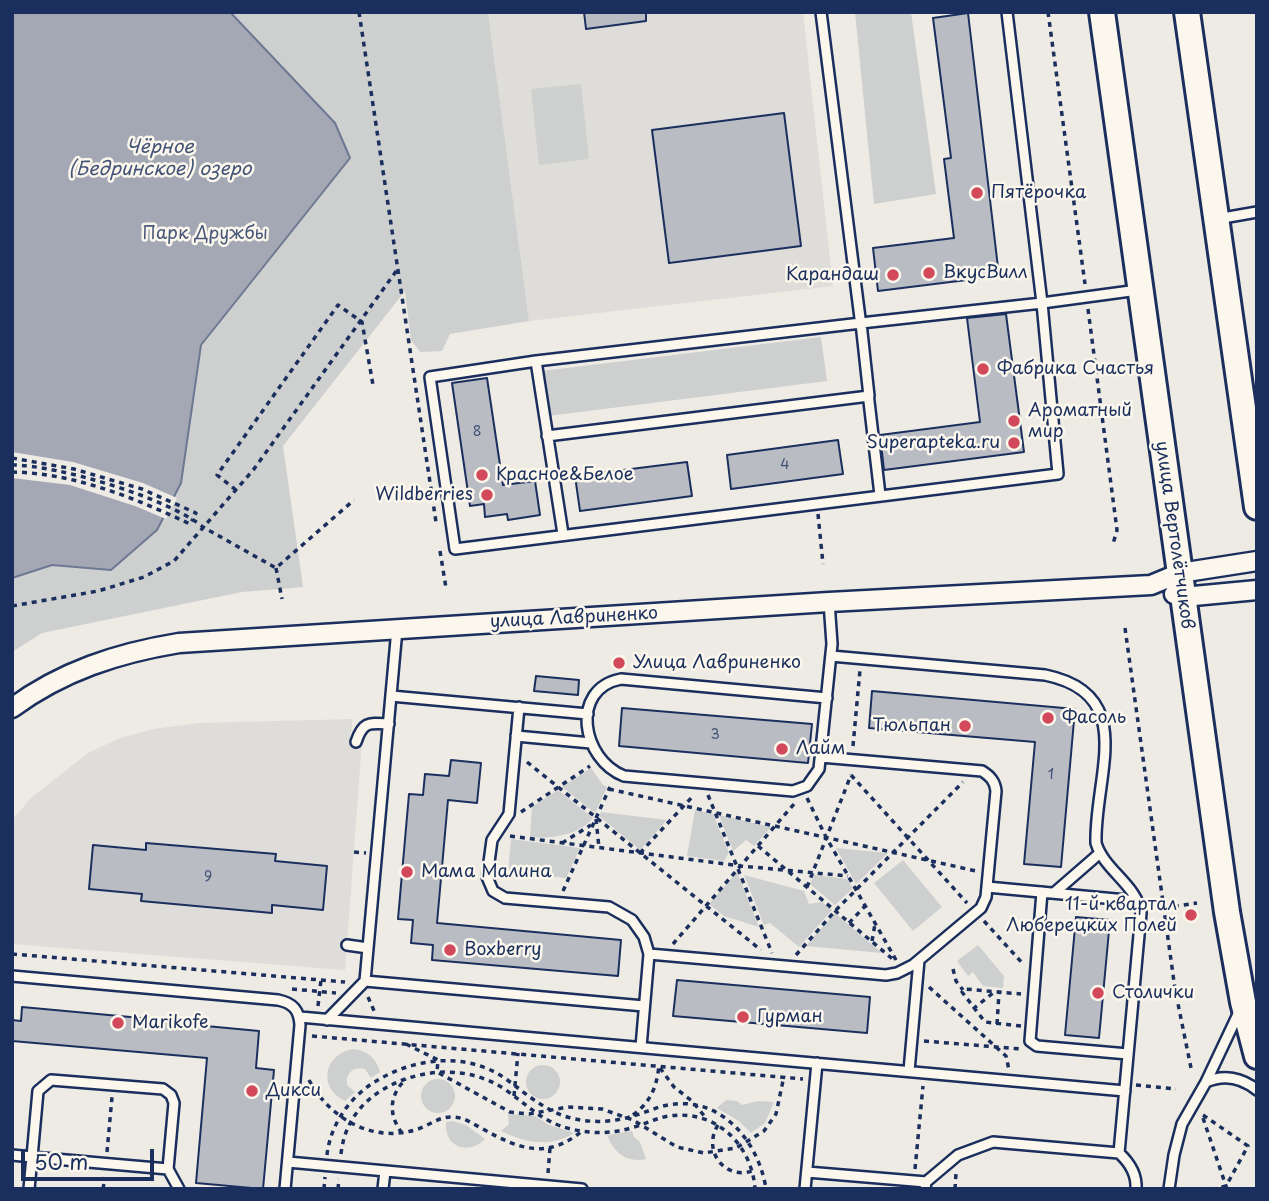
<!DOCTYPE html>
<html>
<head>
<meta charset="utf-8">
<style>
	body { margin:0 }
	#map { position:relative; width:1269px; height:1201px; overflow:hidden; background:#eeebe4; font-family:"Playpen Sans",sans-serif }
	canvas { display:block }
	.frame { position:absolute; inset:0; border:14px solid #1b2f5e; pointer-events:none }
	.scale { position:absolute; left:21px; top:1149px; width:133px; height:32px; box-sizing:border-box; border:4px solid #1b2f5e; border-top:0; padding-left:9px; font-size:21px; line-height:24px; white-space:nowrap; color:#1b2f5e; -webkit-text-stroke:5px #fbf7ec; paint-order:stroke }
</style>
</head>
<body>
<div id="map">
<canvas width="1269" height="1201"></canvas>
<div class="frame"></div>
<div class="scale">50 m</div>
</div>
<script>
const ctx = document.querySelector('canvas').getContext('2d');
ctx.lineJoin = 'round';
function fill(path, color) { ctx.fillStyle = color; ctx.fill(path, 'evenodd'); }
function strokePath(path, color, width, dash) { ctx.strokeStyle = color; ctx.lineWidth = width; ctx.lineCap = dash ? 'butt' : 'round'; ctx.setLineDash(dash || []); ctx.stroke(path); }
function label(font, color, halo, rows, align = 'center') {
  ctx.font = font + ' "Playpen Sans",sans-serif'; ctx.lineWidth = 5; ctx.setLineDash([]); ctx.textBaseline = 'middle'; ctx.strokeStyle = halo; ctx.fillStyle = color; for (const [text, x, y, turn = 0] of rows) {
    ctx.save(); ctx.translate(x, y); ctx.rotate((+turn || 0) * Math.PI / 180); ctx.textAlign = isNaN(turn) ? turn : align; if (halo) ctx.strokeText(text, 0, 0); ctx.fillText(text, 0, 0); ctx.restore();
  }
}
const built = new Path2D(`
	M488 12H803L833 286 529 321Z
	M352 719 351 741 362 742 345 970 12 944V820L32 797 88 753 120 738 154 729 199 723Z`);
const green = new Path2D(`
	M12 12H488L529 321 450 334 442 351 420 352 411 340 405 291 283 446 303 587 242 592 42 633 12 652Z
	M855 12H911L936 194 874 204Z
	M581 84 589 159 539 165 531 89Z
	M821 337 827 381 548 416 542 371Z
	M591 768 603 785 607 787 595 813 562 787Z
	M558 790 593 818C579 835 551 839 530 837L532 807Z
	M695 810 713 814 729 853 724 861 687 856Z
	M601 812 667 820 640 850 599 816Z
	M719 815 771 827 754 846 746 840 733 851Z
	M511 839 580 848 566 878 508 873Z
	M836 848 888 853 856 884Z
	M903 860 942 907 913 931 874 883Z
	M737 872 759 927 724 916 709 904Z
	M744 875 804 891 809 904 822 902 832 910 799 947 770 923 764 925Z
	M814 875 847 879 853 888 835 905 810 884Z
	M835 913 882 953 806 946Z
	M978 945 1004 976 1003 988 983 986 973 972 968 976 957 961Z
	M354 1049C368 1051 376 1058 380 1072L371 1078 365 1069C354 1066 345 1073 347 1085L355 1092 345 1101C317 1088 324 1053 354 1049Z
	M526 1082a17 17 0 1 1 34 0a17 17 0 1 1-34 0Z
	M421 1096a17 17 0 1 1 34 0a17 17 0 1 1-34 0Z
	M726 1100 737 1101 742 1105 758 1101 774 1102 765 1123 751 1133 739 1121 717 1108Z
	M508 1114 535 1116 549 1125 574 1133C550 1148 526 1143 501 1131L509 1124Z
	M452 1121 466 1125 485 1139C468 1156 444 1147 446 1122Z
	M632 1131 634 1137 640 1142 646 1159C626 1163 614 1153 607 1135Z`);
const water = new Path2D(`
	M12 12H230L335 123 350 158 201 345 181 483 157 530 111 570 52 565 12 578Z`);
const pier = new Path2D(`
	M12 452 73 462 143 483 177 498 166 519 135 506 70 485 12 478Z`);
const building = new Path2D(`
	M584 12H646V21L586 29Z
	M968 13 999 276 878 291 873 248 954 238 944 159 951 158 933 18Z
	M784 113 801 246 669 263 652 130Z
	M1006 314 1024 452 884 470 880 435 980 422 967 318Z
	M487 378 503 485 535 481 540 515 508 520 507 514 485 517 484 504 470 506 452 383Z
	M838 440 843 474 731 489 727 455Z
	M687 462 692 496 580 511 575 476Z
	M536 676 579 680 578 695 534 691Z
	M872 691 1075 709 1061 867 1024 864 1035 742 869 728Z
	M622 708 812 724 808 763 619 746Z
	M451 760 481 763 477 803 448 800 437 923 621 940 618 976 432 960 433 945 411 943 413 920 398 919 409 794 423 795 425 774 449 776Z
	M146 843 276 854 275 861 327 866 323 910 272 905V913L141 901 142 894 89 889 93 845 146 850Z
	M1076 917 1110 920 1099 1038 1065 1035Z
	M677 980 870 997 867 1033 673 1016Z
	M22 1007 206 1024V1026L259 1031 256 1068 274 1070 263 1189 196 1183 207 1058 12 1041V1020L21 1021Z`);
const path = new Path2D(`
	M359 12 436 522
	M1048 12 1085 284
	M1088 309 1117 530 1113 544
	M12 458 74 469 142 489 196 513 193 519
	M12 465C58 465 168 498 203 527L276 568 354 500
	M12 472C74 473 135 498 190 524L193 519
	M236 490 217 475 338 305 362 322 373 385
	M818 514 823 564
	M440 551 446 588
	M276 568 282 599
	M12 606 98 591 144 577 174 561 254 469 397 270
	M1125 628 1175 989 1191 1068
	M853 746 860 670
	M527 762 761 950
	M851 775 967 903
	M609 789 976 871
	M708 795 772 953
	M807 798 826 837 896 960
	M521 812 590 766
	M596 819 599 848
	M510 836 741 866 848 876
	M562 843 591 825
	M758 846 895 961
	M354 852 366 853
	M640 853 693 796
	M807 887 851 775
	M563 891 610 787
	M1164 908 1197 903
	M984 921 1024 965
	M849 923 865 906
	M872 941 875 924
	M673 944 794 804
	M12 954 345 982
	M796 955 835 911 963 782
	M953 969 956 981 963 990
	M929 987 1006 1056 1009 1070
	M292 989 336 993
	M368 997 375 1013
	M318 1006 321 980
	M973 1009 993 993
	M997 1024 999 992
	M1021 1026 985 1022 962 992 965 989 1021 994
	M312 1036 803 1079
	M924 1041 1021 1049
	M406 1044 438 1060 437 1072 510 1112 529 1114 568 1107 602 1109 633 1120 677 1147 704 1153 736 1148 764 1131 776 1114 784 1076
	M660 1068 674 1087 692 1101 706 1118
	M309 1080C330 1119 374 1144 418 1129 430 1125 440 1116 453 1117 464 1117 473 1124 483 1129 519 1149 547 1160 582 1131
	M1136 1085 1176 1089
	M514 1096 518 1053
	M633 1115C651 1102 657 1086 659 1065
	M1203 1115 1248 1146 1226 1186 1214 1189
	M1203 1118 1227 1189
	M718 1125C702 1150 724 1180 752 1171
	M402 1133C388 1115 389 1095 406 1079
	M107 1152 112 1097
	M341 1154C344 1126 358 1105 382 1090 419 1068 466 1065 503 1088 527 1104 541 1122 571 1129 591 1134 613 1134 634 1127 646 1124 656 1118 669 1116 715 1109 752 1144 755 1189
	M327 1155C330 1127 347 1101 370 1085 410 1058 465 1050 506 1079 528 1095 547 1113 575 1119 594 1123 614 1122 633 1116 645 1113 656 1107 668 1105 721 1095 759 1142 766 1189
	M915 1169 923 1086
	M548 1173 550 1148
	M103 1189 105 1177
	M324 1189 325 1177
	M338 1189 339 1179
	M955 1189 956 1173`);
const service = new Path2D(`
	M821 12 861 326
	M1007 12 1042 303 1138 290
	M1217 219 1257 212
	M536 361 861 323
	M868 393 880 495
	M547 436 869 396 861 323 1042 303 1058 474 455 549 430 377 536 361 563 534
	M831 656 1045 675C1139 694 1094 776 1096 843 1104 870 1137 885 1141 913L1119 1153
	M391 696 588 714
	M827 698 621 679C569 689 582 760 624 776L793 791 807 786 819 769 832 644 829 602
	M519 707 509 814 492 840 487 877 493 891 505 898 609 907 632 920 644 937 649 954 641 1047
	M516 736 591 743
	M356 742C363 721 369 723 389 724
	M987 887 1137 901
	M1042 892 1030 1041 1037 1046 1128 1054
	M1054 893 1100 853
	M347 945 368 948
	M649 954 886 975 897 973 913 965 981 908 986 897 996 791C995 781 990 776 982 771L821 757
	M12 976 278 1000C293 1003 299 1010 300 1025L285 1189
	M365 981 644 1006
	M300 1017 1125 1091
	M327 1020 365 981 397 629
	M909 1071 919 960
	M1206 1082C1224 1074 1242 1078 1257 1090
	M12 1155 32 1157 38 1091 51 1080 163 1089 171 1095 174 1103 168 1169 179 1189
	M288 1162 582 1189
	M807 1172 926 1182
	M29 1189 32 1157 168 1169
	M383 1189 385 1171
	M805 1189 817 1063
	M925 1189 926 1182 958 1155 993 1142 1119 1153C1130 1163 1137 1174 1136 1189
	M1169 1189 1174 1155 1182 1124 1206 1082 1240 1010`);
const minor = new Path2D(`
	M1174 594 1183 597 1257 590
	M12 708C62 671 118 653 179 643L829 602 1151 585 1180 573 1257 561`);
const secondary = new Path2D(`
	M1102 12 1227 912 1243 1002 1257 1056
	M1187 12 1257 507`);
const markers = [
	[977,193,7,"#d1495b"],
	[929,273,7,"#d1495b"],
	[893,275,7,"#d1495b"],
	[983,369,7,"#d1495b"],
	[1014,421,7,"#d1495b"],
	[1014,443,7,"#d1495b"],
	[482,475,7,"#d1495b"],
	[487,495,7,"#d1495b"],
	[619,663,7,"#d1495b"],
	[1048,718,7,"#d1495b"],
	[965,726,7,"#d1495b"],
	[782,749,7,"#d1495b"],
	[407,872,7,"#d1495b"],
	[1191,915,7,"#d1495b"],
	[450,950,7,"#d1495b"],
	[1098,993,7,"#d1495b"],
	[743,1017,7,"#d1495b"],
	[118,1023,7,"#d1495b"],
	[252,1091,7,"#d1495b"]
];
const numberNames = [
	["8",477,432],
	["4",785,465],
	["3",715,735],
	["1",1051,775],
	["9",208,877]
];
const poiNames = [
	["Пятёрочка",991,193],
	["ВкусВилл",943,273],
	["Карандаш",879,275,"right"],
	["Фабрика Счастья",997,369],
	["Ароматный",1028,411],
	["мир",1028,432],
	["Superapteka.ru",1000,443,"right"],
	["Красное&Белое",496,475],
	["Wildberries",473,495,"right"],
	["Улица Лавриненко",633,663],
	["Фасоль",1062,718],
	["Тюльпан",951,726,"right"],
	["Лайм",796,749],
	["Мама Малина",421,872],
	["11-й квартал",1177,905,"right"],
	["Люберецких Полей",1177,926,"right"],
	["Boxberry",464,950],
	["Столички",1112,993],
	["Гурман",757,1017],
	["Marikofe",132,1023],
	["Дикси",266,1091]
];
const parkNames = [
	["Парк Дружбы",205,234]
];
const streetNames = [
	["улица Вертолётчиков",1174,535,82],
	["улица Лавриненко",574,618,-3]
];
const waterNames = [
	["Чёрное",160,148],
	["(Бедринское) озеро",160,170]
];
fill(built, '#deddda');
fill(green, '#cecfcf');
fill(water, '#a3a8b4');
strokePath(water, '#6d7892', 2);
fill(pier, '#eeebe4');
fill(building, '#b9bcc3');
strokePath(building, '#1b2f5e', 2);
strokePath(service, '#1b2f5e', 14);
strokePath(minor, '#1b2f5e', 23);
strokePath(secondary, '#1b2f5e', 30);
strokePath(path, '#1b2f5e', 3.5, [5, 5]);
strokePath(service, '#fbf7ec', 9);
strokePath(minor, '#fbf7ec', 18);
strokePath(secondary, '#fbf7ec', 24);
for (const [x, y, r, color] of markers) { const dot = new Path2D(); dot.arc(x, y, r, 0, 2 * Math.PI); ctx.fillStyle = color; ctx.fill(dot); strokePath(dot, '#fbf7ec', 2.5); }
label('14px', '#425277', null, numberNames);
label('18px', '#1b2f5e', '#fbf7ec', poiNames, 'left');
label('18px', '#48577a', '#fbf7ec', parkNames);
label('18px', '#1b2f5e', '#fbf7ec', streetNames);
label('italic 19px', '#445378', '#fbf7ec', waterNames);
</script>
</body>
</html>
